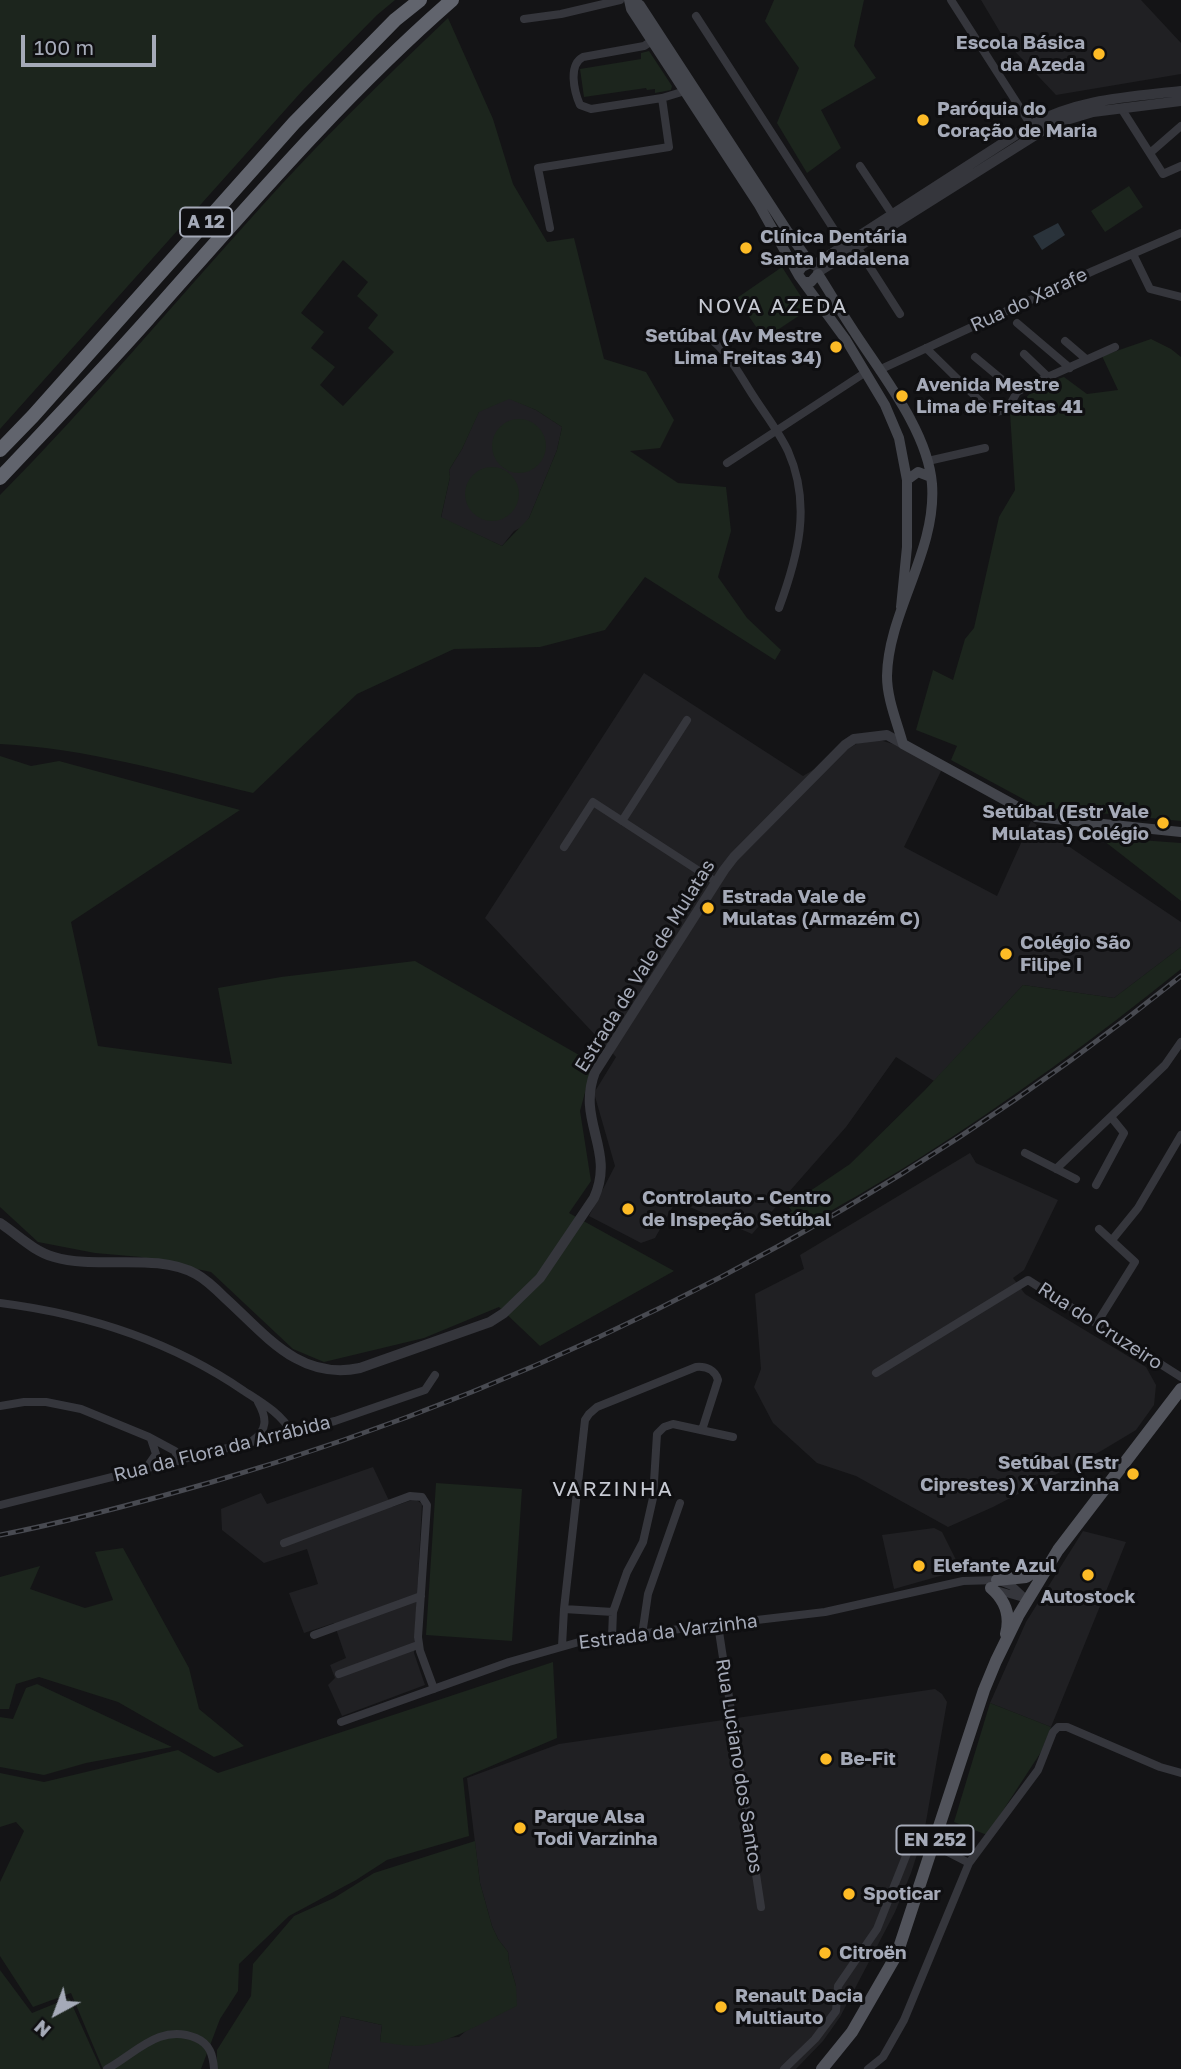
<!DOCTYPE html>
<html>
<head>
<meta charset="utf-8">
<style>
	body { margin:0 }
	#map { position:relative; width:1181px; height:2069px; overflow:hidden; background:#141416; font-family:"Golos Text",sans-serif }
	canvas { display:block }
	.north { position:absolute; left:21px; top:1978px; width:70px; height:70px; -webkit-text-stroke:5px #0f0f11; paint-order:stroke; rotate:221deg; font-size:19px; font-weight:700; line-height:28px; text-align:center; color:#a5aab8 }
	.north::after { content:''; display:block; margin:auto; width:24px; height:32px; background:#a5aab8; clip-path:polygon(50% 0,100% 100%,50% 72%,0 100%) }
	.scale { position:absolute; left:21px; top:35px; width:135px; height:32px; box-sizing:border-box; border:4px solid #a5aab8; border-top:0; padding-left:9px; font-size:21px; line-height:24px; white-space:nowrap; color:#a5aab8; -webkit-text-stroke:5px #0f0f11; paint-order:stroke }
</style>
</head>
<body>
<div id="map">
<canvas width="1181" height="2069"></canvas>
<div class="north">N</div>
<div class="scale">100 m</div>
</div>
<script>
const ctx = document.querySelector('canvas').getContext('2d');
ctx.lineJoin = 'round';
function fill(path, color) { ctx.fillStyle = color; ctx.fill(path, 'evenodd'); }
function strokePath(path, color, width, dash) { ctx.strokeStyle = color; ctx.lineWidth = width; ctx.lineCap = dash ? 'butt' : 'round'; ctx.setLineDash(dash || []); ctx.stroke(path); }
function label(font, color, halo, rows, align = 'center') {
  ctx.font = font + ' "Golos Text",sans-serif'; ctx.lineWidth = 6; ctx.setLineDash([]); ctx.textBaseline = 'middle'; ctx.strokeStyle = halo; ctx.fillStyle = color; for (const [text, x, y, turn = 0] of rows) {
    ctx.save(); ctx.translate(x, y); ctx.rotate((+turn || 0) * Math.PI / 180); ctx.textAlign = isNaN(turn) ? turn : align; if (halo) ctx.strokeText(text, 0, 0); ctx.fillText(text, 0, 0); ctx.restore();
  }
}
const built = new Path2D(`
	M981 0H1141L1181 43V74L1056 95 1006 42Z
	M509 398 536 410 562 427 557 450 529 518 524 526 514 531 502 546 441 518 450 477 449 470 462 449 479 411Z
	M644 673 803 776 858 743 880 740 893 744 942 769 904 847 997 896 1031 821 1181 922V947L1114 998 1023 985 934 1081 896 1057 846 1127 752 1234 676 1201 655 1238 641 1243 589 1216 615 1166 594 1093 616 1057 485 918Z
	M970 1153 976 1163 1058 1200 1024 1270 1013 1278 1025 1294 1146 1367 1156 1385 1154 1405 1136 1430 1101 1451 993 1507 948 1527 856 1476 817 1463 773 1423 754 1387 761 1369 755 1294 804 1269 800 1255Z
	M373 1467 392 1507 415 1499 422 1504 414 1653 425 1685 342 1716 328 1685 335 1678 330 1665 346 1658 334 1623 304 1633 289 1593 318 1584 307 1549 264 1563 222 1530 221 1509 261 1493 267 1504Z
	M934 1528 942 1532 961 1570 894 1589 882 1535Z
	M1083 1531 1126 1542 1051 1727 990 1703 1026 1622Z
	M935 1689 942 1694 947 1702 924 1833 911 1873 895 1912 840 2017 823 2041 796 2069H328L341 2016 382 2025 380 2042 459 2037 516 1986 509 1962 508 1952 498 1939 492 1926 480 1883 467 1778 559 1744Z`);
const green = new Path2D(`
	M0 0H395L377 15 303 90 0 429Z
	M774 0H864L854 46 876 78 821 110 841 148 807 173 777 123 799 68 765 21Z
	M448 18 493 119 513 184 547 242 574 238 604 359 646 372 674 420 660 448 630 451 678 483 726 487 731 531 718 577 747 618 781 650 775 660 645 577 605 630 540 647 454 649 357 694 253 793C170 773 85 748 0 744V495C91 403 174 303 261 207 320 141 384 79 448 18ZM343 260 368 282 357 296 378 315 368 328 394 352 343 406 320 385 335 367 311 348 324 332 301 313ZM509 399 536 410 562 427 557 450 529 518 502 546 441 517 450 477 449 470 462 449 479 412Z
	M649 51 672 86 671 90 655 93V89L647 90 646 88 584 97 580 69 641 59V53Z
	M1129 186 1143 207 1105 232 1091 211Z
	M782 267 809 309 764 339 737 298Z
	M1151 339 1171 349 1181 357V821L1038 807 951 760 957 746 916 730 933 670 953 680 965 639 974 628 999 517 1015 490 1010 413 1039 385 1064 377 1087 394 1118 390 1102 356Z
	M492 446a27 27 0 1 1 54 0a27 27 0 1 1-54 0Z
	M465 494a27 27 0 1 1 54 0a27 27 0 1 1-54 0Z
	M0 756 31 766 59 761 240 810 71 922 98 1046 232 1064 218 988 281 977 415 961 593 1063 580 1111 591 1181 569 1213 674 1271 540 1346 499 1307 424 1338 324 1362 293 1349 211 1272 141 1257 95 1253 38 1242 0 1207Z
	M1099 837 1181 843V901Z
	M1181 947V969C1097 1037 1009 1101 918 1159 879 1184 838 1206 799 1230L787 1214 792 1211 788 1206 850 1164 925 1090 1023 985 1114 998Z
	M436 1483 522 1489 512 1641 426 1635Z
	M123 1548 189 1668 199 1709 244 1746 214 1757 118 1702 39 1677 16 1684 9 1709H0V1577L40 1566 30 1589 85 1608 113 1600 95 1552Z
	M553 1662 557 1738 463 1778 469 1836 387 1860 356 1880 289 1916 239 1964 238 1991 220 2019 201 2069H103L71 1993 33 2007 0 1956V1882L24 1831 16 1822 0 1827V1773L44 1782 178 1750 218 1773Z
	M37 1684 172 1747 86 1763 44 1775 0 1767V1717L13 1719 26 1688Z
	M990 1703 1051 1727 1041 1752 987 1835 954 1822Z
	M475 1841 480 1883 492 1926 498 1939 508 1952 509 1962 516 1986 517 2006C486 2020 447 2046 414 2046 403 2046 391 2043 380 2042L382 2025 341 2016 328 2069H217V2050L251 1996 253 1964 294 1916 334 1898 374 1873Z
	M0 1970 32 2013 69 1998 101 2069H0Z`);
const water = new Path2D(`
	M1058 223 1065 235 1042 250 1033 236Z`);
const minor = new Path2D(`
	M951 0 1031 125
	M696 16 844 245
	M524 19 561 14 620 0
	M652 41 644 46 583 57C568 65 574 91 580 105L591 109 662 98 685 91
	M1121 108 1163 174 1181 166
	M1150 153 1181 126
	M860 166 892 214
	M550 228 538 168 669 147 662 98
	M857 247 900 314
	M1133 254 1150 289 1181 297
	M1017 323 1070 368
	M708 337C729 352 740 376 754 397 765 414 779 432 788 451 812 505 798 556 779 608
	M1065 341 1086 359
	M926 348 982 403 996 412 1004 410 1011 403 1017 392 1032 384 1115 347
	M1024 354 1048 377
	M975 357 1017 392
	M879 370 1093 271 1181 233
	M928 461 985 448
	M727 463 866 372
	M622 821 687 720
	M564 847 593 802 716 882
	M1025 1153 1076 1179
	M1056 1169 1165 1065 1181 1042
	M1096 1185 1124 1133 1111 1117
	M1112 1240 1138 1208 1181 1135
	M0 1303C87 1314 171 1341 244 1391 261 1402 282 1414 291 1432
	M1097 1323 1135 1262 1099 1229
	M876 1373 1028 1280 1181 1377
	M0 1406 24 1402H46L81 1409 149 1437 175 1451 179 1461
	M252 1441C268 1430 267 1418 258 1402
	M147 1467 156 1454 151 1439
	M0 1505 335 1421 425 1390 435 1375
	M284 1543 410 1496 422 1497 427 1505 418 1637 420 1651 434 1689
	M996 1590 1027 1599
	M564 1609 585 1420 589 1414 597 1407 696 1367C706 1366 715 1370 718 1380L702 1430
	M613 1612 627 1572 643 1542 653 1498 657 1434 664 1427 673 1424 733 1437
	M718 1625 761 1907
	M314 1635 421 1596
	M642 1635 648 1594 680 1503
	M562 1646 564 1609 613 1612 612 1637
	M339 1674 418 1645
	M341 1722 509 1662 586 1640 825 1612 963 1581 997 1580 1012 1586 1027 1600
	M934 1845 969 1863
	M107 2069C136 2053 160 2023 196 2038 210 2044 213 2055 214 2069
	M784 2069 815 2039 836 2011 838 1986 877 1929 910 1846
	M868 2069 883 2057 904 2020 969 1863 1038 1770 1053 1732 1058 1727H1067L1160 1767 1181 1773`);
const tertiary = new Path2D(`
	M810 263 814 265 1031 125C1078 99 1129 97 1181 91
	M818 274V272L1053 124 1093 112 1181 101
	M0 1223C18 1235 33 1251 54 1257 97 1270 155 1252 196 1274 207 1280 216 1289 225 1298 265 1334 299 1381 360 1368L490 1322 504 1313 540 1278 594 1198C616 1150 576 1121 595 1072L724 870 734 857 845 745 854 739 887 735 903 744`);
const secondary = new Path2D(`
	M629 0 631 9 759 205 799 276 846 340 885 405 899 438 907 480V547L901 607
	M633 0 640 5 788 232 810 263 802 267 798 273
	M805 282H811L818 274C831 294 842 314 855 333 883 376 928 432 932 484 937 551 888 612 887 676 887 699 897 722 903 744L1036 817 1181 832
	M907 480 918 472 931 477`);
const primary = new Path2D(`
	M997 1580 1026 1577 1043 1566
	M991 1588C1005 1600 1011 1615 1006 1634
	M822 2069 852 2032 897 1954 984 1690 996 1661 1018 1616 1058 1550 1181 1389`);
const motorway = new Path2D(`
	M0 450 33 416 294 123 395 20 420 0
	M0 478C50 425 100 373 148 319 246 209 341 97 452 0`);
const rail = new Path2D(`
	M0 1535C72 1521 142 1502 212 1482 565 1379 895 1206 1181 976`);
const markers = [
	[1099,54,7,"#fdbb26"],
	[923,120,7,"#fdbb26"],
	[746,248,7,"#fdbb26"],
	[836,347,7,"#fdbb26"],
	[902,396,7,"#fdbb26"],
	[1163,823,7,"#fdbb26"],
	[708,908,7,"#fdbb26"],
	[1006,954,7,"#fdbb26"],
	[628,1209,7,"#fdbb26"],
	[1133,1474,7,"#fdbb26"],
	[919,1566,7,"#fdbb26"],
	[1088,1575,7,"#fdbb26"],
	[826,1759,7,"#fdbb26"],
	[520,1828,7,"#fdbb26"],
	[849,1894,7,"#fdbb26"],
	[825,1953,7,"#fdbb26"],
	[721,2007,7,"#fdbb26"]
];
const shields = [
	[206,222,52],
	[935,1840,77]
];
const shieldNames = [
	["A 12",206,222],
	["EN 252",935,1840]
];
const poiNames = [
	["Escola Básica",1085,43,"right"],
	["da Azeda",1085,65,"right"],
	["Paróquia do",937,109],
	["Coração de Maria",937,131],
	["Clínica Dentária",760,237],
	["Santa Madalena",760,259],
	["Setúbal (Av Mestre",822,336,"right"],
	["Lima Freitas 34)",822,358,"right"],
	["Avenida Mestre",916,385],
	["Lima de Freitas 41",916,407],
	["Setúbal (Estr Vale",1149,812,"right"],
	["Mulatas) Colégio",1149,834,"right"],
	["Estrada Vale de",722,897],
	["Mulatas (Armazém C)",722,919],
	["Colégio São",1020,943],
	["Filipe I",1020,965],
	["Controlauto - Centro",642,1198],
	["de Inspeção Setúbal",642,1220],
	["Setúbal (Estr",1119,1463,"right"],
	["Ciprestes) X Varzinha",1119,1485,"right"],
	["Elefante Azul",933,1566],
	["Autostock",1088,1597,"center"],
	["Be-Fit",840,1759],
	["Parque Alsa",534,1817],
	["Todi Varzinha",534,1839],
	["Spoticar",863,1894],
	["Citroën",839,1953],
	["Renault Dacia",735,1996],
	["Multiauto",735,2018]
];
const streetNames = [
	["Rua do Xarafe",1029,300,-25],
	["Estrada de Vale de Mulatas",645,966,-58],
	["Rua do Cruzeiro",1100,1326,33],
	["Rua da Flora da Arrábida",222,1449,-14],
	["Estrada da Varzinha",668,1632,-7],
	["Rua Luciano dos Santos",739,1766,81]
];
const neighbourhoodNames = [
	["NOVA AZEDA",773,306],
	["VARZINHA",613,1489]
];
fill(built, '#202023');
fill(green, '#1c251d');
fill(water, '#2a333b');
strokePath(minor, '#35363c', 8);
strokePath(tertiary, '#35363c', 10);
strokePath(secondary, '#43454c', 10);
strokePath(primary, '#51535b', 12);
strokePath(motorway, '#61646d', 14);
strokePath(rail, '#484a51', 5);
strokePath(rail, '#0f0f11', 2.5, [8]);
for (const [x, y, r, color] of markers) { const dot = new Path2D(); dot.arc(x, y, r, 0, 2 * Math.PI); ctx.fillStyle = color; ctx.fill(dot); strokePath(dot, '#0f0f11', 2.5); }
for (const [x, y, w] of shields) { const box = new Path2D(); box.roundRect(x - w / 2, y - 14.5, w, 29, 5); ctx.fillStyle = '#0f0f11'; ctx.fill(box); strokePath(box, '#a5aab8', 2); }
label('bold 18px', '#a5aab8', null, shieldNames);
label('bold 19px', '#a5aab8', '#0f0f11', poiNames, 'left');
label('19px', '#a5aab8', '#0f0f11', streetNames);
ctx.letterSpacing = '2px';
label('21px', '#c7cad3', '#0f0f11', neighbourhoodNames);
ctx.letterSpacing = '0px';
</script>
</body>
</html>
